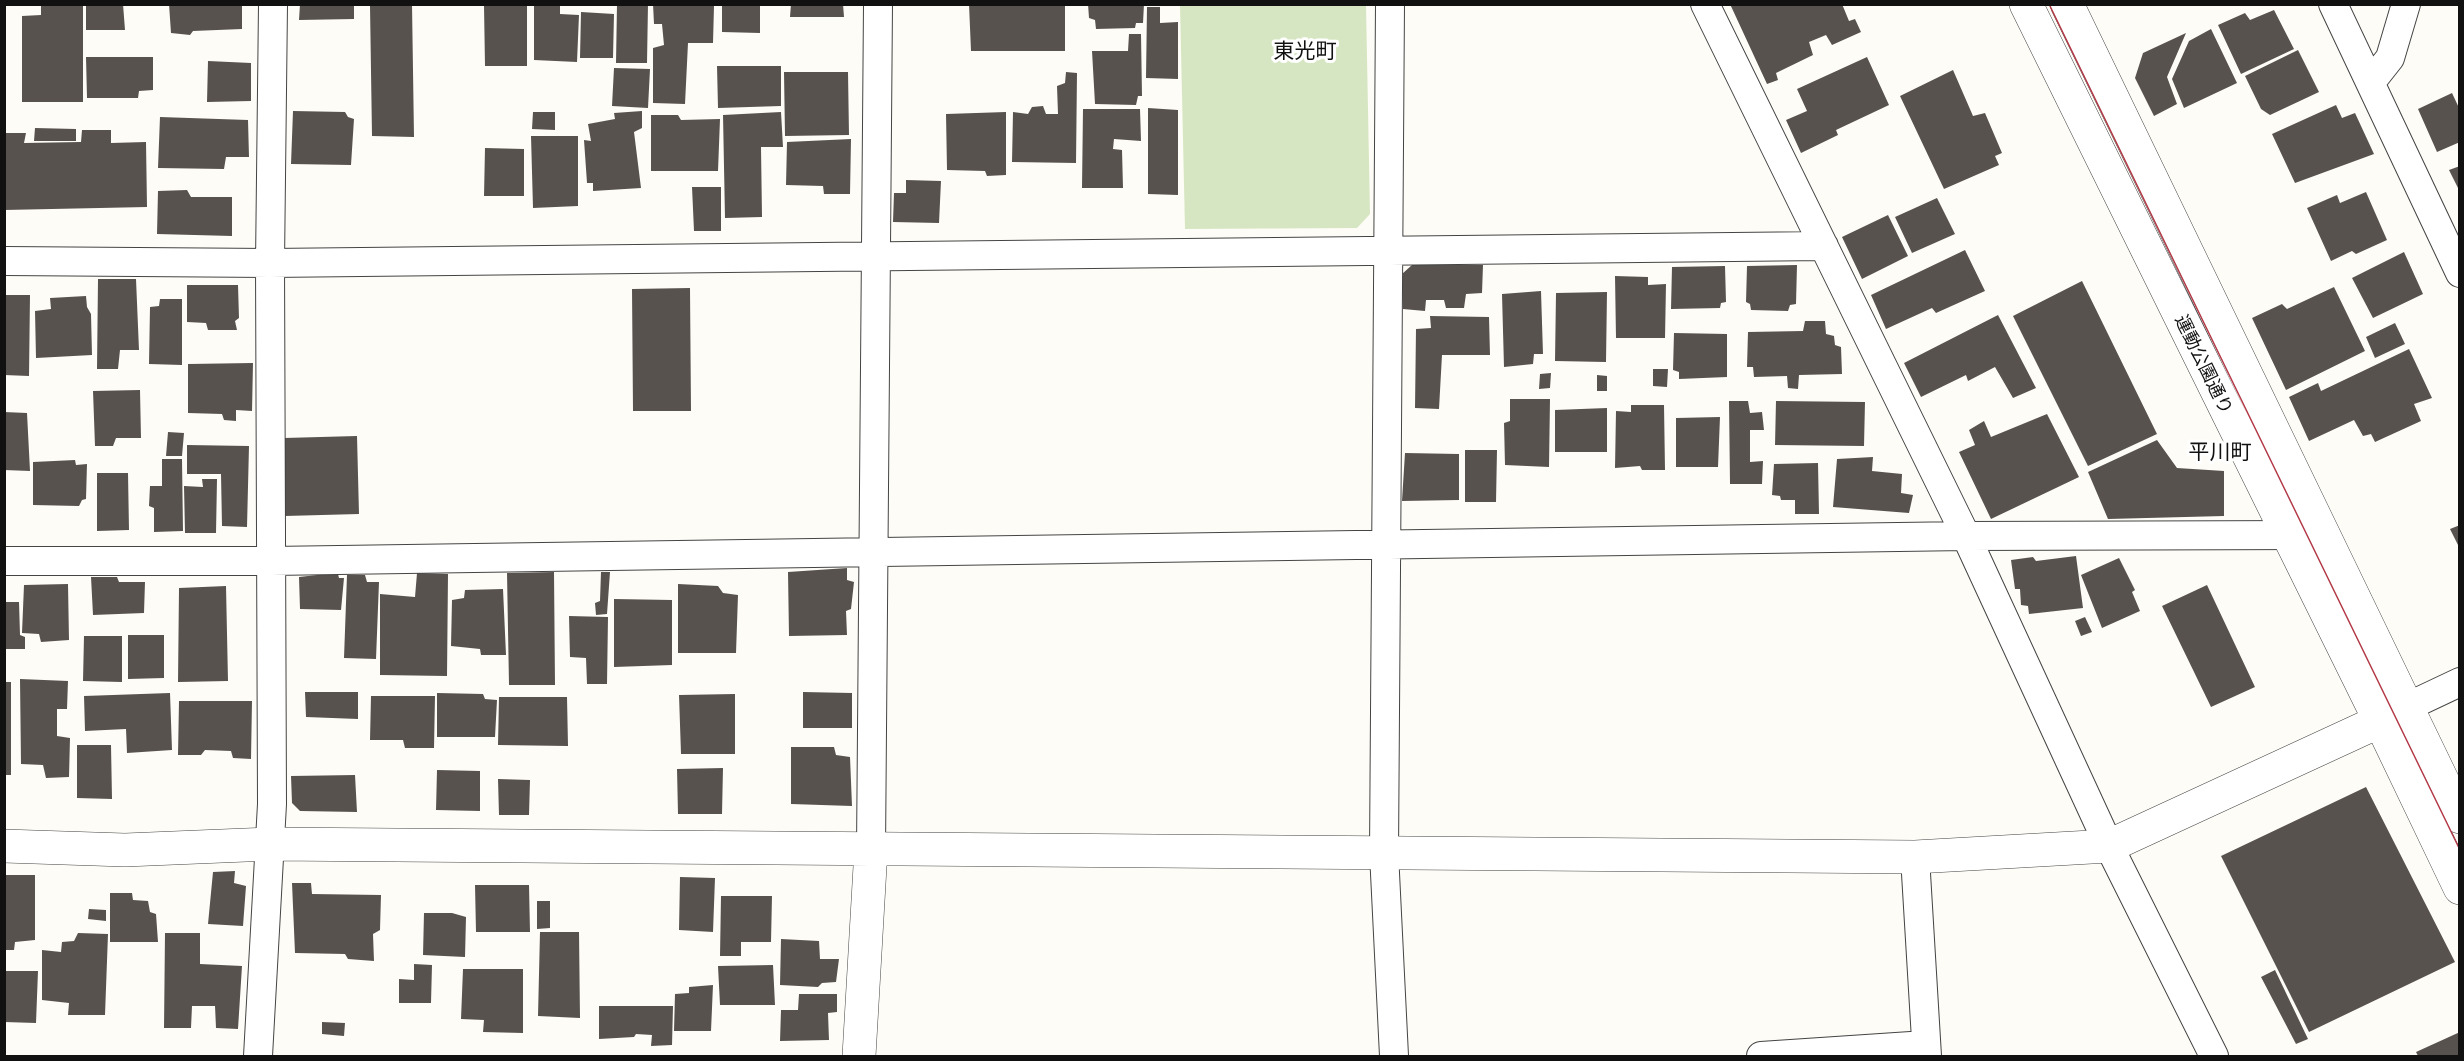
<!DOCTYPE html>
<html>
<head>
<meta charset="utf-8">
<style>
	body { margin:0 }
	#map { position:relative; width:2464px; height:1061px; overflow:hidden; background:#fefcf6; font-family:Lora,serif }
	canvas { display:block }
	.frame { position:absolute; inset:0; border:6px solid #111; pointer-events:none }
</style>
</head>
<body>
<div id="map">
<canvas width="2464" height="1061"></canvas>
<div class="frame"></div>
</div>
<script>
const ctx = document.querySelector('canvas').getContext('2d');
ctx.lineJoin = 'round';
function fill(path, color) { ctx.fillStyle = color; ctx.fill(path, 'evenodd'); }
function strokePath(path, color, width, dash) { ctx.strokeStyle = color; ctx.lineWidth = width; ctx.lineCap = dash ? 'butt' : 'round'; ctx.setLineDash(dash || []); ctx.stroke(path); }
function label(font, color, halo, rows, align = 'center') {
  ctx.font = font + ' Lora,"Noto Sans JP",serif'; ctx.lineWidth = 6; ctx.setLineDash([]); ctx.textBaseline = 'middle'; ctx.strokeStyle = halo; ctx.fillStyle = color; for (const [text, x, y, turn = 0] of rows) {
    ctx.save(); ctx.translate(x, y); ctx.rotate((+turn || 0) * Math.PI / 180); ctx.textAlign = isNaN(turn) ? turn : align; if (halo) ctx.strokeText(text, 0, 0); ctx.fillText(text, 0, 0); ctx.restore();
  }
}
const green = new Path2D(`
	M1180 5H1366L1370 214 1357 228 1185 229Z`);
const building = new Path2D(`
	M41 4H83V102H22V16L41 15Z
	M86 4H123L125 30H86Z
	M169 4H242V29L193 31 190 35 171 33Z
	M300 4H354V19L299 20Z
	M412 4 414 137 372 136 370 6Z
	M534 4H560V14L579 15 577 62 534 60Z
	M617 4H648L647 63H616Z
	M653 4 714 6 713 43H688L685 104 653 103V48L664 45 662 24H654Z
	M722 4H760V33L722 32Z
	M791 4H843L844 17H790Z
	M969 4H1065V51H971Z
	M1088 4H1144L1143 23H1136L1135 28 1096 29 1095 20 1089 18Z
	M1730 4H1842L1849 21 1855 19 1861 32 1832 45 1826 35 1809 42 1813 55 1776 73 1778 80 1767 84Z
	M484 6H527V66H485Z
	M1147 7H1160V23L1178 22V79L1146 78Z
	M2274 10 2294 49 2241 74 2218 25 2245 13 2250 20Z
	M581 12 614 14 613 58H580Z
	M2211 29 2237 83 2184 108 2172 79 2189 41Z
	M2186 33 2167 77 2177 104 2154 116 2135 78 2143 53Z
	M1129 34H1141L1142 96H1138L1136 105 1095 104 1092 51H1128Z
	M2298 50 2319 92 2270 115 2261 109 2245 76Z
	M86 57H153V90L139 91 138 98H87Z
	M1867 57 1889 105 1836 130 1838 135 1801 153 1786 120 1807 111 1797 89Z
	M208 61 251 63V101L207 102Z
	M717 66H781V106L718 108Z
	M614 68 650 69 648 108 612 106Z
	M1953 70 1973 116 1985 113 2002 153 1995 156 1999 165 1944 189 1900 96Z
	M784 72H848L849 135 785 136Z
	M1066 72 1077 73 1076 163 1012 162 1013 112 1028 114 1032 107 1043 106 1046 114H1058L1057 86 1065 83Z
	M2452 93 2460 110V142L2437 152 2418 109Z
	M2336 105 2342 118 2355 113 2374 154 2295 183 2272 134Z
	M1148 108 1178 110V195L1148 194Z
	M1083 109H1140L1141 141 1114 139 1113 149 1122 150 1123 188H1082Z
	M293 111 345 112 348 117 354 119 351 165 291 164Z
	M642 111V128L634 132 641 188 593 191V183H587L584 140 591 141 588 124 615 119 614 113Z
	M533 112H555V130L532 129Z
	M781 112 783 147H761L762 217 725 218 723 115Z
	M1006 112V175L987 176 985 171 947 170 946 114Z
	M651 115H678L681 120 720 119 718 171H651Z
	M160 117 248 120 249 157H226L224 169 158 168Z
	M35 128 76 129V141H34Z
	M82 130H111V143L146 142 147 207 4 210V133H26L24 143 81 142Z
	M531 136H578V206L533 208Z
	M851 139 850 194H824L823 186 786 185 787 142Z
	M485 148 524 149V196H484Z
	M2460 166V192L2449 170Z
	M906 180 941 181 939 223 893 222 894 193H906Z
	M692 187H721V231H694Z
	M187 190 191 197H232V236L157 234 158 191Z
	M2366 192 2387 240 2356 254 2352 251 2331 261 2307 208 2337 195 2340 203Z
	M1937 198 1955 234 1912 253 1895 217Z
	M1888 215 1908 256 1862 279 1842 237Z
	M1965 250 1985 291 1936 313 1932 308 1886 329 1871 295Z
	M2404 252 2423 294 2373 318 2352 278Z
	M1412 265H1483L1482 293 1466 294 1464 308H1446L1444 300H1426L1425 311 1403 309 1402 274Z
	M1797 265 1796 304 1790 305 1788 311 1751 310 1750 304 1746 302 1747 266Z
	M1725 266 1726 302 1721 303 1720 308 1671 309 1672 267Z
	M1615 276 1648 277V285L1666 284 1665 338H1616Z
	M98 279H136L139 350H120L118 369H97Z
	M2082 281 2157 434 2088 466 2013 316Z
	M187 285H238L239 318 235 321 237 330H208L206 323 187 322Z
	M2334 287 2365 351 2286 390 2252 318 2282 304 2287 309Z
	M690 288 691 411H633L632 289Z
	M1541 291 1543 354H1534L1533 364 1504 367 1502 294Z
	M1607 292 1606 362 1555 361 1556 293Z
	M4 295H30L29 376 4 375Z
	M86 296 87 307 91 314 92 355 36 358 35 311 51 309 50 298Z
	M160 299H182V365L149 364 150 307 159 306Z
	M1998 315 2036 388 2013 398 1995 367 1968 381 1966 375 1921 397 1904 363Z
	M1430 316 1489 317 1490 355H1442L1439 409 1415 408 1416 329 1431 328Z
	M1805 321H1825L1826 334 1834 336 1835 345 1841 347 1842 374 1799 375 1798 389 1788 388 1787 376 1754 377 1753 367H1747L1748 332 1803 331Z
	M2395 323 2405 344 2375 358 2366 337Z
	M1674 333 1727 334V377L1679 379V372L1673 370Z
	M2409 349 2432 398 2414 404 2421 421 2375 442 2371 434 2363 436 2354 420 2309 441 2289 397 2318 383 2321 391Z
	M253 363 252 411 236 410V421L224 420 222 414 188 413V364Z
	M1653 369H1668L1667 387 1653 386Z
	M1551 373 1550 388 1539 389 1540 374Z
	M1597 375 1607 376V391H1597Z
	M140 390 141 438H116L113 446H95L93 391Z
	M1510 399H1550L1549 467 1505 465 1504 423 1510 421Z
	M1729 401H1748L1750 413 1762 412 1764 430H1750V462L1763 461 1762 484H1730Z
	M1776 401 1865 402 1864 446 1775 445Z
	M1631 405H1664L1665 470H1642L1640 466 1615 468 1616 411 1631 412Z
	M1607 408V452H1555V410Z
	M4 412 27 413 30 471 4 470Z
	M2047 414 2079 477 1991 519 1959 452 1975 445 1969 430 1984 421 1991 437Z
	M1720 417 1718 467H1676V418Z
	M168 432 184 433 182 456H166Z
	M357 436 359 514 285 516 284 438Z
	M2157 440 2177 468 2224 471V516L2108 519 2088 472Z
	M187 445 249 446 247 527 222 526 221 474H187Z
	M1465 450H1497L1496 502H1465Z
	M1405 453 1459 454V500L1402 501Z
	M1873 457 1872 471 1902 474 1901 493 1913 495 1909 513 1833 507 1837 459Z
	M162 459H182L183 531 154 532V508L149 506 150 486H162Z
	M75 460 76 465 87 464 86 499 82 500 79 506 33 505V462Z
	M1818 463 1819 514H1795V500H1781L1780 496 1772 495 1774 464Z
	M97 473H128L129 530 97 531Z
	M202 479H217L216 533H185L184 486 203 487Z
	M2460 525V549L2450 529Z
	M2076 556 2083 608 2029 614 2028 606 2021 605 2020 589H2015L2011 560 2033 557 2036 561Z
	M2119 558 2135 590 2132 592 2140 611 2102 628 2081 575Z
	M847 568V580L854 582 851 609 846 611 847 635 789 636 788 572Z
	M554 572 555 685H509L507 573Z
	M601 572H610L607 614 596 615 595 603 600 601Z
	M417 573 448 574 447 676 380 675V594L415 597Z
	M326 574H338L339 578H344L341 610 300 609 299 577Z
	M347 575H365L367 582H379L376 659 344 658Z
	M91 577H117L119 582H145L144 613 93 615Z
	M68 584 69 640 41 642 39 634 22 633 24 585Z
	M678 584 718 586 723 593 738 595 736 653H678Z
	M2207 585 2255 687 2211 707 2162 606Z
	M226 586 228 681 178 682 179 588Z
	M503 589 506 655H481L480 649 451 646 452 600 464 598 465 590Z
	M614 599 672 600V665L614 667Z
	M4 602H19L20 635 25 637V649H4Z
	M569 616 608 617 607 684H587L586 658 570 657Z
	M2085 617 2092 632 2081 636 2075 621Z
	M128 635H164V678L128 679Z
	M84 636H122V682L83 681Z
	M20 679 68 681 67 709H57V736L70 738 69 777 46 778 43 765 21 764Z
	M4 682H11V775H4Z
	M305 692H358V719L306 717Z
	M803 692 852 693V728H803Z
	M170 693 172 750 127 753 126 729 85 731 84 696Z
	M437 693 483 694 485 699 497 700 495 737H437Z
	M735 694V754H681L679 695Z
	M371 696H435L434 748H405L403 740H370Z
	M499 697H567L568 746 498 745Z
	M179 701H252L251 759 233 758 231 751 205 750 201 755H178Z
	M77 745H111L112 799 77 798Z
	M791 747H834L836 755 850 757 852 806 791 804Z
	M723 768 722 814H678L677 769Z
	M437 770 480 771V811L436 810Z
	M355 775 357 812 300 811 292 803 291 776Z
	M498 779 530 780 529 815H499Z
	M2366 787 2455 962 2309 1032 2221 856Z
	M235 871 234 883 246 886 243 926 208 924 213 872Z
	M4 875H35V940L15 942 14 950H4Z
	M680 877 715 878 713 932 679 930Z
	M292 883H311L312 894 381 895 380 930 373 934 374 961 348 959 345 954 295 953Z
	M475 885H529L530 932H476Z
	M110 893H132L133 900 148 901 150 912 156 914 158 942H110Z
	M721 896H772L771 942H741V956H720Z
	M537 901H550V928L537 929Z
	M89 909 106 910V921L88 919Z
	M424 913H452L466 917 465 957 423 955Z
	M540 932H579L580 1018 538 1016Z
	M78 933 108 934 105 1015H68L69 1003 42 1000V950L61 952 62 942 74 941Z
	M165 933H200V964L242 966 238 1029 216 1028 215 1006H192L191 1028H164Z
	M781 939 819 941 820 959H839L836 982 822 983 818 987 780 985Z
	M414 964 432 965 431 1003H399V979L414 980Z
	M773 965 775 1005H720L718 966Z
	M463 969H523V1033L483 1032 484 1020 461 1019Z
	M2275 970 2308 1039 2296 1044 2261 977Z
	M4 971H38L36 1023 4 1022Z
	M713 985 711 1031H674L675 994 689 993V987Z
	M799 994H837V1012L828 1013 829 1040 780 1041 781 1010H798Z
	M599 1006H673L672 1045 651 1046 652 1035 636 1034 634 1037 599 1039Z
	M322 1022 345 1023 344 1036 322 1034Z
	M2460 1032V1056H2418L2416 1052Z`);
const minor = new Path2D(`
	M1390 4 1384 853 1394 1056
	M1705 4 1966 536 2109 846 2214 1056
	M2333 4 2460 273
	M2371 82 2390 58 2406 4
	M4 261 270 263 1824 246
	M4 561H271L1966 536 2309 535
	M2388 716 2460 682
	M871 849 878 4
	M1915 857 1927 1056
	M258 1056 272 804 270 263 273 4
	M1761 1056 1926 1045`);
const tertiary = new Path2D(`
	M2026 4 2380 721 2460 888
	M2067 4 2460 817
	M4 846 125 850 270 844 1915 857 2109 846 2380 721
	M859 1056 871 849`);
const tram = new Path2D(`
	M2049 4 2460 850`);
const streetNames = [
	["運動公園通り",2203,365,64]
];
const quarterNames = [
	["東光町",1305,52],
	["平川町",2220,453]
];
fill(green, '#d7e6c2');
fill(building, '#58524e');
strokePath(minor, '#444', 30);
strokePath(tertiary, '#444', 34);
strokePath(minor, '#fff', 28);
strokePath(tertiary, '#fff', 33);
strokePath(tram, '#b23846', 1.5);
label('18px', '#111', '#fff', streetNames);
label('21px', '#111', '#fff', quarterNames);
</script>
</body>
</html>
